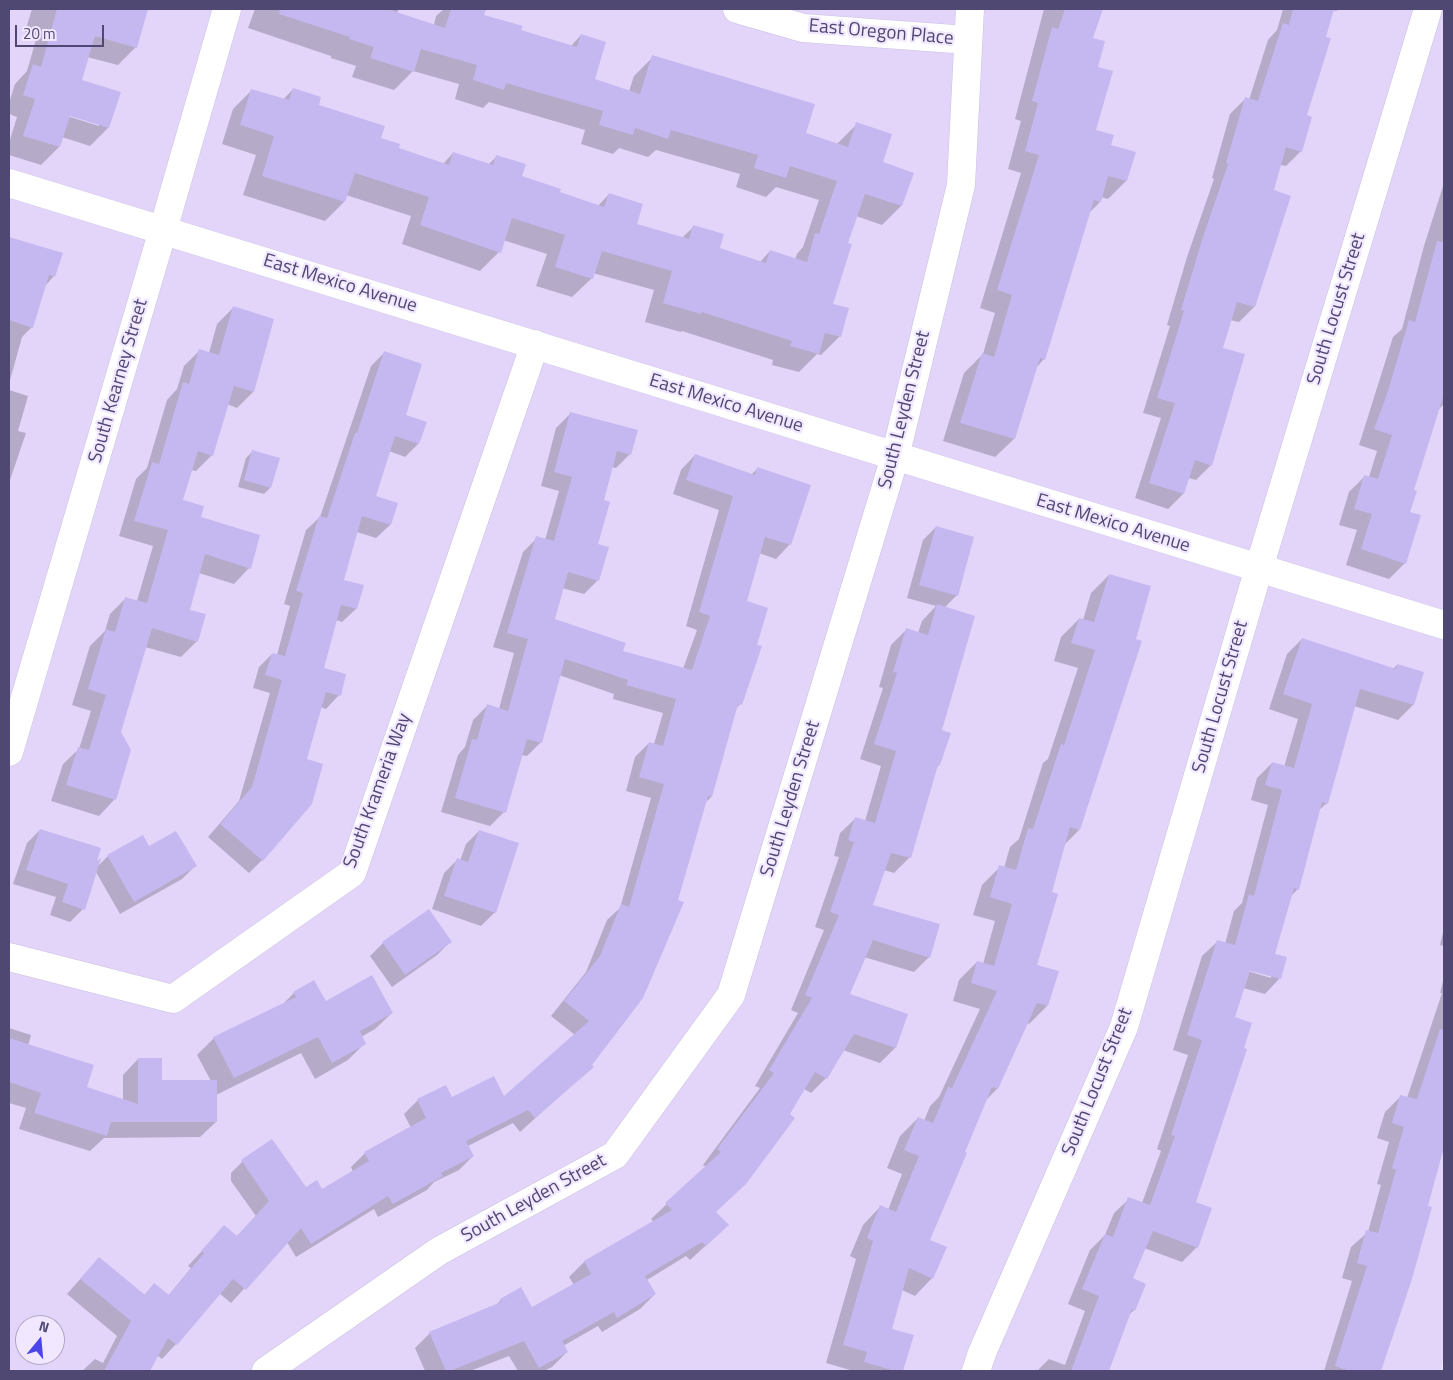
<!DOCTYPE html>
<html>
<head>
<meta charset="utf-8">
<style>
	body { margin:0 }
	#map { position:relative; width:1453px; height:1380px; overflow:hidden; background:#ece1fc; font-family:"Titillium Web",sans-serif }
	canvas { display:block }
	.frame { position:absolute; inset:0; border:10px solid #4f4873; pointer-events:none }
	.north { position:absolute; left:15px; top:1315px; width:50px; height:50px; box-sizing:border-box; background:#f1e7ff; border:1px solid #b0a7c7; border-radius:50%; rotate:17deg; font-size:14px; font-weight:700; line-height:20px; text-align:center; color:#4f4873 }
	.north::after { content:''; display:block; margin:auto; width:18px; height:22px; background:#4b45e7; clip-path:polygon(50% 0,100% 100%,50% 72%,0 100%) }
	.scale { position:absolute; left:15px; top:25px; width:89px; height:22px; box-sizing:border-box; border:2px solid #4f4873; border-top:0; padding-left:6px; font-size:15px; line-height:18px; white-space:nowrap; color:#4f4873; -webkit-text-stroke:4px #f1e7ff; paint-order:stroke }
</style>
</head>
<body>
<div id="map">
<canvas width="1453" height="1380"></canvas>
<div class="frame"></div>
<div class="north">N</div>
<div class="scale">20 m</div>
</div>
<script>
const ctx = document.querySelector('canvas').getContext('2d');
ctx.lineJoin = 'round';
function fill(path, color) { ctx.fillStyle = color; ctx.fill(path, 'evenodd'); }
function strokePath(path, color, width, dash) { ctx.strokeStyle = color; ctx.lineWidth = width; ctx.lineCap = dash ? 'butt' : 'round'; ctx.setLineDash(dash || []); ctx.stroke(path); }
function label(font, color, halo, rows, align = 'center') {
  ctx.font = font + ' "Titillium Web",sans-serif'; ctx.lineWidth = 4.5; ctx.setLineDash([]); ctx.textBaseline = 'middle'; ctx.strokeStyle = halo; ctx.fillStyle = color; for (const [text, x, y, turn = 0] of rows) {
    ctx.save(); ctx.translate(x, y); ctx.rotate((+turn || 0) * Math.PI / 180); ctx.textAlign = isNaN(turn) ? turn : align; if (halo) ctx.strokeText(text, 0, 0); ctx.fillText(text, 0, 0); ctx.restore();
  }
}
const residential = new Path2D(`
	M9 9H1444V1356L1440 1371H9ZM25 1325H55V1355H25Z`);
const shadow = new Path2D(`
	M32 9H144L136 47 118 65 87 57 81 80 108 128 90 146 62 137 59 147 41 165 9 155V143L17 117 9 114V103L15 84 27 71 37 36 25 32ZM65 113 99 124V126L64 115Z
	M255 9H399L397 13 434 25 436 16 444 9H485L482 16 520 31 571 46 581 35 593 80 629 91 634 76 653 57 804 134 837 144 857 124 881 163 901 206 882 225 856 216 847 244 832 305 840 336 821 355 817 354 799 372 772 365 773 360 682 331 681 332 645 322 654 290 593 273 592 278 572 297 536 286 547 254 503 240 499 252 480 271 402 244 411 216 346 195 344 202 325 221 243 195 256 155 222 144 233 109 252 90 283 100 293 89 317 106 397 149 443 164 453 153 488 165 497 156 520 176 559 193 598 206 609 194 635 225 682 238 693 227 719 249 760 262 770 251 795 259 797 254 803 247 819 200 776 187 766 197 736 187 740 174 656 150 648 157 619 148 613 154 581 144 585 130 489 102 483 108 455 99 459 84 413 71 394 90 352 77 356 66 331 58V56L248 28Z
	M1044 9H1102L1091 39 1097 68 1095 131 1110 146 1126 181 1108 199 1101 197 1100 202 1089 213 1044 359 1036 368 1014 439 995 457 943 441 964 373 983 354 995 313 980 308 1021 173 1008 169 1021 121 1015 119Z
	M1283 9H1339L1336 11 1332 10 1306 116 1301 151 1286 166 1280 165 1273 191 1289 197 1254 307 1239 322 1230 320 1222 348 1211 465 1196 480 1188 478 1183 494 1168 509 1135 498 1161 418 1143 413 1170 326 1167 325 1187 257 1214 179 1212 178 1230 114 1245 99 1249 100 1268 40 1277 30Z
	M1444 183V404L1437 411 1412 491 1405 563 1389 579 1346 565 1357 530 1339 525 1349 492 1365 476 1369 477 1377 451 1359 445 1393 337 1402 329 1424 246Z
	M11 239 54 276 45 286 32 327 22 337 9 384V241Z
	M233 308 272 320 253 392 237 408 227 404 212 455 196 471 191 470 182 501 249 568 234 584 199 573 188 610 197 641 181 657 145 647 119 732 130 750 114 800 99 816 51 801 63 764 79 749 91 711 72 705 90 646 105 631 110 614 126 598 137 601 153 546 119 536 136 479 147 468 167 400 177 389 184 366 199 351 209 353 217 324Z
	M384 353 404 416 425 423 418 444 405 457 389 451 374 497 396 503 390 525 376 538 357 532 342 581 356 609 342 622 336 620 322 669 339 695 326 709 320 707 305 760 262 860 249 873 208 837 239 801 270 693 253 688 259 667 272 654 277 655 290 606 284 604 306 530 320 517 371 366Z
	M9 390 28 396 18 431 26 433 9 483Z
	M570 414 630 454 616 468 612 467 602 501 596 545 598 580 584 594 562 588 553 619 622 652 683 669 697 630 686 626 719 510 673 494 681 470 695 455 751 475 758 468 790 544 776 559 759 553 745 602 740 704 735 710 711 797 705 803 590 1065 592 1067 520 1132 513 1123 468 1146 473 1156 459 1170 434 1182 427 1190 378 1217 374 1209 296 1257 287 1242 231 1303 219 1293 176 1344 162 1359 157 1355 149 1371H82L95 1359 103 1363 117 1336 67 1294 99 1258 144 1295 154 1285 168 1296 191 1268 188 1266 224 1227 236 1237 256 1216 231 1181V1173L246 1158 305 1189 322 1191 353 1172 351 1167 365 1153 411 1128 404 1114 418 1100 503 1098 575 1035 551 1016 586 972 607 920 620 908 651 798 626 791 635 757 649 743 654 744 663 713 613 699 614 694 559 675 541 742 527 756 521 755 504 812 490 826 441 812 458 755 465 747 473 720 487 706 499 709 514 653 493 647 523 552 537 538 545 540 559 491 541 486 556 428Z
	M253 451 270 488 264 494 238 487 246 458Z
	M936 527 957 595 944 608 939 765 935 769 909 858 894 873 884 870 872 906 929 957 914 972 864 957 848 995 906 1014 895 1048 880 1063 843 1050 826 1078 811 1093 804 1089 715 1212 712 1240 690 1260 686 1256 647 1280 655 1294 640 1309 602 1332 598 1326 563 1346 567 1352 552 1367 544 1371H518L509 1356 470 1371H425L415 1348 430 1333 495 1306 501 1300 532 1309 574 1285 569 1277 584 1262 654 1222 651 1219 706 1167 703 1165 760 1088 755 1086 798 1013 791 1010 824 930 815 927 839 857 834 856 840 833 856 818 865 821 881 766 860 759 883 688 879 687 891 645 906 630 918 633 922 621 936 606 907 598 923 540Z
	M1109 575 1134 640 1140 642 1079 830 1064 845 1051 893 1036 965 1047 1006 1029 1024 1027 1023 997 1089 986 1100 928 1241 932 1278 915 1296 902 1290 890 1329 912 1336 902 1371H849L850 1370 826 1363 856 1259 850 1256 863 1225 880 1207 888 1210 902 1174 887 1168 900 1136 918 1118 924 1121 930 1106 939 1097 980 1009 953 1001 959 980 977 962 983 964 995 921 973 915 982 885 1000 867 1004 868 1010 847 1019 839 1043 763 1048 759 1078 668 1054 661 1061 637 1079 619 1083 620 1091 593Z
	M1302 639 1393 669 1397 665 1423 673 1413 705 1398 720 1354 706 1327 803 1318 811 1298 889 1290 897 1273 955 1285 958 1279 979 1265 994 1243 988 1234 1018 1194 1203 1197 1247 1182 1262 1144 1248 1131 1279 1134 1310 1128 1316 1107 1371H1037L1049 1359 1065 1365 1085 1311 1068 1304 1090 1250 1105 1235 1114 1213 1129 1199 1142 1203 1161 1151 1157 1149 1188 1055 1173 1050 1202 956 1217 942 1225 944 1234 911 1242 903 1268 805 1251 800 1257 778 1272 763 1284 767 1298 719 1269 709 1287 654ZM1244 968 1271 975V978L1244 970Z
	M40 830 95 863 97 867 108 856 143 837 149 847 195 866 182 879 120 914 96 872 83 909 70 922 50 915 56 897 13 884 27 843Z
	M479 831 495 912 481 926 432 909 444 873 457 860 460 861 466 844Z
	M1444 928V946L1440 945Z
	M450 942 437 955 392 987 370 956 383 943Z
	M1444 977V1143L1426 1207 1410 1278 1380 1371H1324L1352 1281 1342 1278 1351 1247 1368 1232 1381 1185 1377 1184 1389 1142 1377 1138 1385 1112 1401 1096 1407 1098 1442 993H1440Z
	M294 993 325 1002 392 1013 375 1029 361 1037 365 1043 348 1060 315 1079 301 1053 216 1095V1122L200 1137 104 1138 90 1151 19 1129 26 1108 9 1103V1028L31 1035 28 1046 86 1088 123 1100V1075L138 1059 161 1081H211L197 1055 214 1038 282 1005Z`);
const building = new Path2D(`
	M57 9H148L137 48 95 36 82 80 121 92 109 128 70 116 60 147 23 136 35 99 23 95 33 64 41 67Z
	M280 9H387L445 28 451 9H486L484 15 523 26 521 30 577 47 581 34 606 42 595 79 640 94 652 55 815 104 806 133 848 147 856 122 892 134 883 162 914 173 902 206 865 194 848 243 852 244 833 304 849 308 841 337 825 333 819 354 790 346 792 341 702 312 701 314 663 303 672 271 602 251 593 279 555 267 565 235 512 218 501 253 420 225 429 197 355 173 345 202 262 176 274 136 240 125 251 89 289 100 293 88 321 97 319 105 385 126 381 138 400 144 399 148 449 165 453 152 493 165 496 155 526 164 522 176 561 189 560 192 604 207 609 193 643 204 637 224 689 239 693 225 724 234 720 248 766 263 770 250 807 262 815 233 819 234 837 181 790 166 786 178 754 168 758 155 671 130 668 139 635 128 633 135 599 125 603 111 506 83 504 90 473 80 477 65 421 49 414 72 370 58 374 47 349 39 350 37 279 14Z
	M1065 9H1103L1093 38 1105 41 1098 67 1113 71 1096 130 1114 135 1111 145 1136 152 1127 181 1108 176 1101 202 1094 200 1045 360 1040 358 1015 439 960 423 982 353 994 357 1012 295 997 290 1039 155 1025 151 1038 103 1032 101 1052 27 1058 29Z
	M1293 9H1334L1326 37 1331 38 1307 115 1312 117 1302 152 1286 147 1274 190 1291 196 1255 307 1237 302 1223 348 1245 354 1212 466 1195 460 1184 494 1149 483 1175 403 1157 398 1184 311 1181 310 1202 240 1228 164 1226 163 1245 97 1258 101 1283 23 1289 25Z
	M9 237 63 253 55 277 49 275 33 328 9 320Z
	M1437 241 1444 242V394L1414 490 1417 491 1410 512 1421 515 1406 564 1361 549 1372 514 1354 509 1364 475 1378 479 1392 435 1374 429 1386 397 1409 320 1415 322Z
	M233 306 274 319 254 392 234 386 213 456 198 451 183 500 204 506 201 517 260 535 251 569 205 554 190 610 206 614 198 642 152 628 121 732 131 750 116 800 66 785 78 747 89 750 106 695 88 689 106 629 115 632 125 597 147 603 168 530 134 521 152 462 159 464 183 382 189 384 199 349 219 355Z
	M384 351 422 364 406 415 427 422 419 444 395 436 376 496 398 503 391 525 362 516 344 580 364 585 357 609 341 605 324 668 346 674 341 696 326 692 307 759 323 764 312 804 263 861 220 824 252 787 282 680 265 675 272 653 285 656 303 593 296 591 319 516 327 518 355 433H357Z
	M570 412 638 430 631 455 617 451 604 500 610 502 598 544 609 547 599 581 568 572 555 619 626 643 623 651 692 670 710 616 699 612 733 496 686 480 695 454 755 475 757 467 811 485 791 545 765 537 747 601 768 608 757 645 762 646 742 705 738 704 712 797 708 796 678 900 684 902 643 998 592 1065 594 1067 535 1118 528 1110 466 1141 474 1156 441 1173 443 1176 393 1204 388 1196 311 1244 301 1228 246 1290 233 1279 177 1345 168 1338 150 1371H104L131 1321 80 1279 99 1257 145 1295 154 1283 169 1295 204 1253 201 1251 224 1225 237 1236 269 1201 241 1160 272 1139 306 1187 317 1180 322 1189 369 1161 364 1152 426 1118 417 1099 446 1085 452 1097 494 1076 504 1096 589 1021 564 1001 600 956 621 904 629 907 664 784 639 777 649 742 663 746 676 699 626 685 628 680 565 659 542 743 527 739 506 813 455 798 472 739 477 740 487 704 508 711 528 639 507 633 536 536 554 541 572 477 554 472Z
	M252 450 280 458 271 488 244 480Z
	M936 526 974 537 958 596 919 585Z
	M1109 574 1151 586 1136 639 1142 641 1080 830 1070 827 1052 892 1058 894 1037 965 1059 971 1048 1006 1037 1003 998 1089 992 1087 965 1152 967 1153 930 1240 947 1247 933 1279 909 1268 892 1329 914 1335 903 1371H895L864 1362 867 1352 843 1345 873 1241 867 1238 880 1205 896 1212 919 1156 904 1150 918 1117 933 1123 948 1087 952 1088 997 991 971 983 977 961 994 966 1012 904 990 897 999 865 1016 870 1028 828 1033 829 1061 744 1064 745 1095 650 1071 643 1079 618 1094 622Z
	M937 604 975 616 942 730 951 733 940 765H938L911 858 891 853 873 905 940 924 930 958 873 940 850 994 908 1014 896 1048 854 1034 827 1079 815 1072 790 1114 795 1118 746 1184 716 1212 729 1225 706 1246 702 1242 645 1276 656 1294 617 1318 614 1312 562 1341 568 1352 539 1368 524 1341 450 1371H446L429 1332 501 1302 500 1299 521 1287 532 1307 591 1274 584 1261 672 1210 665 1203 721 1152 717 1149 774 1073 769 1070 812 998 805 995 839 915 830 912 854 842 848 840 855 817 875 823 896 751 874 744 897 673 893 672 906 628 928 635Z
	M1302 638 1396 669 1397 664 1424 672 1414 705 1360 689 1328 804 1322 802 1299 890 1294 888 1275 954 1287 957 1281 979 1250 971 1235 1017 1252 1023 1244 1048 1247 1049 1196 1202 1212 1208 1198 1248 1153 1231 1133 1278 1146 1284 1135 1311 1132 1309 1109 1371H1071L1099 1296 1082 1289 1105 1234 1113 1237 1128 1197 1150 1205 1175 1136 1171 1135 1202 1040 1187 1035 1217 940 1235 945 1249 894 1254 896 1282 790 1265 785 1272 762 1294 768 1312 704 1283 694Z
	M40 829 101 848 97 861 101 858 85 910 62 902 68 884 26 870Z
	M479 830 519 843 496 913 444 896 457 858 468 862Z
	M176 831 197 866 134 902 107 855 143 835 149 846Z
	M429 909 452 942 405 975 382 942Z
	M372 975 393 1013 360 1031 366 1044 332 1063 318 1037 234 1078 213 1037 296 997 293 992 314 980 326 1001Z
	M1440 1029 1444 1030V1147L1428 1206 1432 1207 1412 1279 1381 1371H1350L1335 1366 1367 1266 1357 1263 1366 1230 1378 1233 1396 1170 1392 1168 1404 1127 1392 1123 1400 1095 1417 1099Z
	M9 1038 94 1065 87 1087 138 1104V1058H162V1080H217V1122H111L107 1136 34 1113 41 1093 9 1082Z`);
const street = new Path2D(`
	M737 9 803 28 968 40
	M9 752 163 230 227 9
	M9 957 173 999 352 873 535 344
	M266 1371 439 1251 615 1155 731 995 895 457 961 185 970 9
	M976 1371 982 1353 1124 1027 1259 568 1428 9`);
const secondary = new Path2D(`
	M9 183 1444 625`);
const streetNames = [
	["East Oregon Place",881,33,5],
	["East Mexico Avenue",340,284,17],
	["South Locust Street",1337,309,-73],
	["South Kearney Street",119,381,-74],
	["East Mexico Avenue",726,404,17],
	["South Leyden Street",905,410,-76],
	["East Mexico Avenue",1113,524,17],
	["South Locust Street",1221,697,-74],
	["South Krameria Way",378,791,-70],
	["South Leyden Street",791,799,-73],
	["South Locust Street",1098,1082,-68],
	["South Leyden Street",534,1199,-29]
];
fill(residential, '#e3d5f9');
fill(shadow, '#0003');
fill(building, '#c5b8f1');
strokePath(street, '#c9c0e2', 29);
strokePath(secondary, '#c9bde7', 29);
strokePath(street, '#fff', 28);
strokePath(secondary, '#fff', 28);
label('19px', '#4f4873', '#f1e7ff', streetNames);
</script>
</body>
</html>
